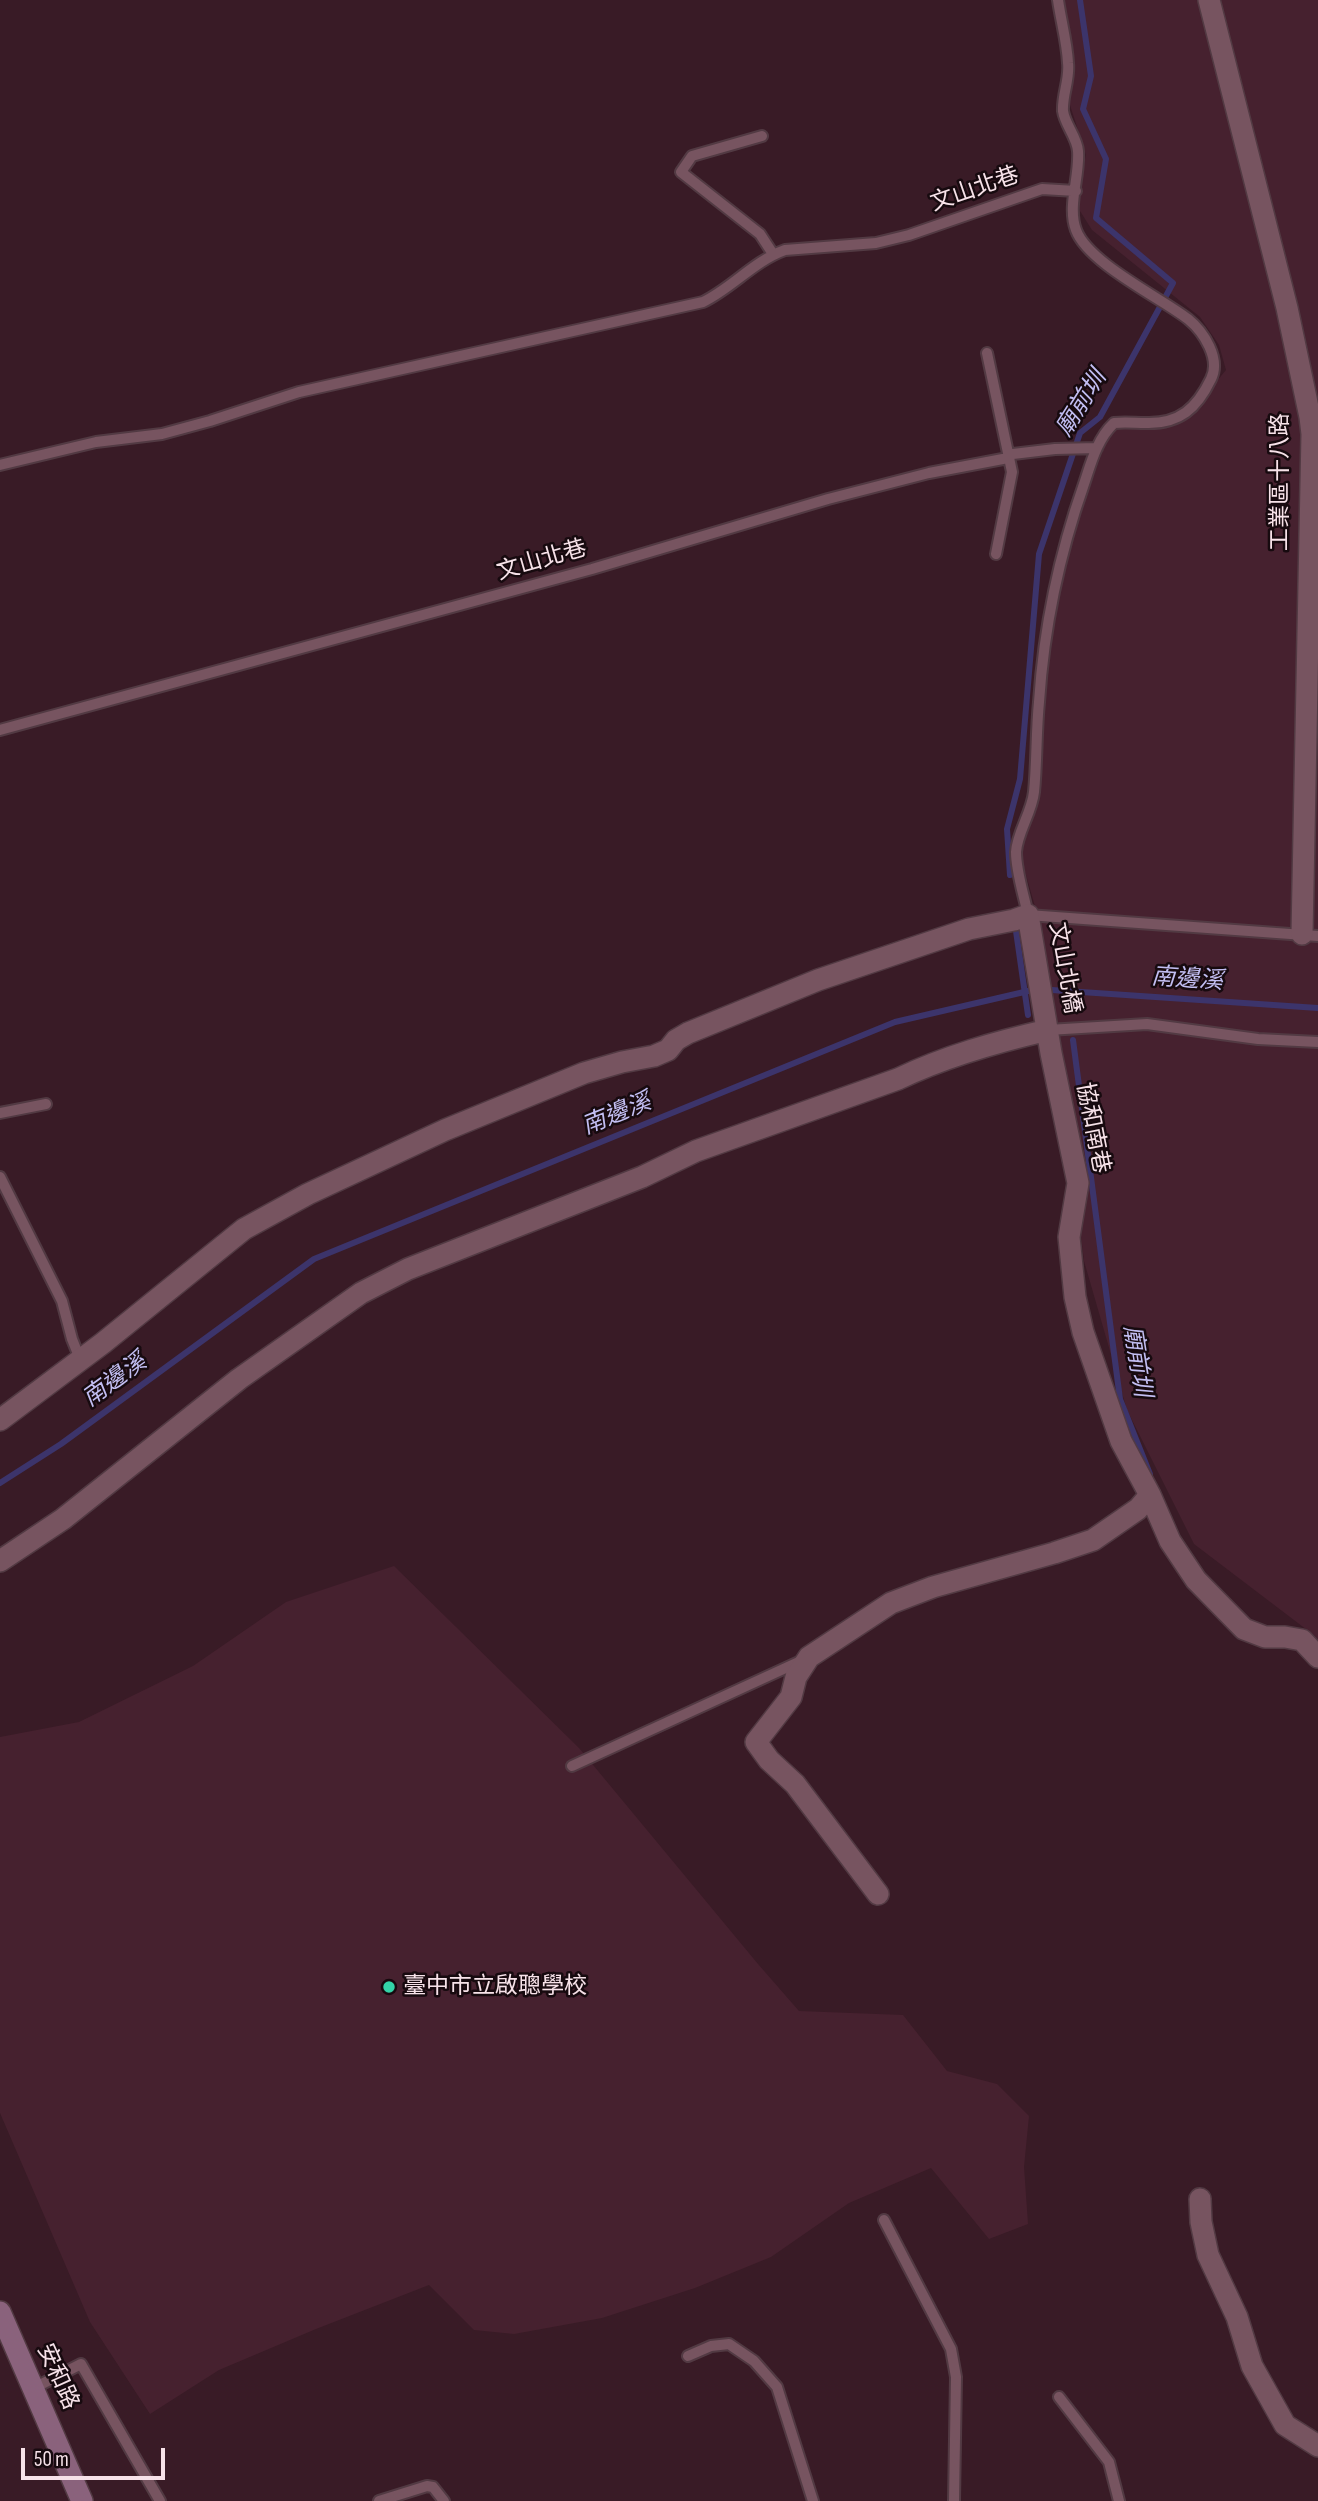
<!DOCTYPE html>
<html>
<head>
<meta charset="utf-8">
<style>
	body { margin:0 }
	#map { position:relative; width:1318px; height:2501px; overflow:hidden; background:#391b26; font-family:"Sofia Sans Condensed",sans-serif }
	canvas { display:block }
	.scale { position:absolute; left:21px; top:2448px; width:144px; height:32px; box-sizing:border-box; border:4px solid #f7e2e9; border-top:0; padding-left:9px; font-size:21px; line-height:24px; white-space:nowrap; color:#f7e2e9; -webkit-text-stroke:5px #170a0f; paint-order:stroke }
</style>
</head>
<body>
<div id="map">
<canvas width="1318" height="2501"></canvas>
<div class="scale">50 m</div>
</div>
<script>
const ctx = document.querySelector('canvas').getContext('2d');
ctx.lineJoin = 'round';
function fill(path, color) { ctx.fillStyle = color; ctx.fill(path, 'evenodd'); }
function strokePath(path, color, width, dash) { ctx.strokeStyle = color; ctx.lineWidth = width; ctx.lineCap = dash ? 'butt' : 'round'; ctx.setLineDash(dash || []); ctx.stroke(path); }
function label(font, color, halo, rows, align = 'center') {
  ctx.font = font + ' "Sofia Sans Condensed","Noto Sans TC",sans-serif'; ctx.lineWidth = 5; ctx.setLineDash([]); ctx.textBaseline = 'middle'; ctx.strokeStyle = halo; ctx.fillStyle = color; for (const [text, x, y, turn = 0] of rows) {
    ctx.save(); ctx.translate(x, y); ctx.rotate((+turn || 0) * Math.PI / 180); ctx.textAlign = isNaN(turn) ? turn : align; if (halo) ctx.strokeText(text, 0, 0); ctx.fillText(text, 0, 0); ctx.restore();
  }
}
const built = new Path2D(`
	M1062 0H1318V1643L1315 1636 1194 1544 1127 1410 1084 1261 1056 1032 1040 924 1020 854 1038 795 1047 666 1059 565 1113 425 1186 418 1226 370 1219 345 1200 317 1092 230 1080 211 1077 189 1086 155 1069 102 1073 62Z
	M394 1566 579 1748 758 1964 799 2011 903 2015 947 2071 997 2084 1029 2116 1024 2167 1028 2224 989 2239 931 2168 849 2203 771 2257 695 2288 602 2318 514 2334 474 2330 429 2285 316 2329 219 2370 150 2414 90 2322 0 2113V1737L79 1722 193 1666 286 1602Z`);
const stream = new Path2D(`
	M1010 875 1007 829 1020 779 1039 554 1080 433 1100 417 1173 283 1096 218 1106 159 1083 109 1091 76 1080 0
	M1015 924 1028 1015
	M1073 1040 1120 1399 1150 1474
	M0 1483 61 1444 314 1259 895 1022 1037 989 1318 1008`);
const service = new Path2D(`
	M1058 0C1061 21 1067 42 1068 63 1070 79 1062 95 1063 111 1065 125 1077 137 1078 151 1080 176 1067 206 1076 230 1088 263 1161 298 1188 319 1204 332 1221 359 1211 379 1197 408 1180 424 1146 423 1135 423 1125 422 1114 423 1097 439 1091 463 1084 484 1059 555 1044 627 1039 702 1036 732 1037 762 1034 792 1032 812 1017 833 1016 852 1016 872 1024 895 1028 915L1318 936
	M762 136 692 156 681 172 760 234 773 254
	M987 353 1012 472 996 554
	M0 465 96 442 162 434 210 421 299 392 703 302C732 288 754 261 785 250L876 243 909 235 1042 189 1076 191
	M0 730 592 569 828 499 929 473 1008 458 1013 454 1055 449 1097 448
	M1048 1030 1147 1024 1258 1039 1318 1042
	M0 1113 46 1104
	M0 1177 62 1301 72 1339 80 1359
	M572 1766 803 1660
	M884 2220 951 2349 956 2377 954 2501
	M688 2356 711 2346 729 2344 754 2361 777 2387 813 2501
	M34 2388 81 2364 160 2501
	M1059 2397 1109 2462 1119 2501
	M379 2501 427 2486 433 2487 444 2501`);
const minor = new Path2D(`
	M1209 0 1287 308 1310 417 1312 434 1302 934
	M0 1420 103 1343 244 1229 308 1194 445 1130 584 1073 622 1062 654 1056 668 1050 676 1040 688 1033 818 980 969 929 1014 920 1028 915 1051 1053 1078 1183 1069 1237 1075 1297 1083 1332 1121 1441 1150 1495 1170 1541 1196 1580 1244 1629 1265 1637H1285L1302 1640 1318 1657
	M0 1561 63 1519 239 1379 361 1293 408 1269 642 1177 696 1151 898 1079C946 1056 996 1042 1048 1030
	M878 1894 795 1784 769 1760 756 1742 791 1697 796 1677 809 1657 891 1603 933 1587 1054 1553 1093 1540 1138 1509 1150 1495
	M1200 2199 1201 2222 1208 2255 1237 2317 1252 2366 1285 2425 1318 2446`);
const secondary = new Path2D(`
	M0 2312 82 2501`);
const markers = [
	[389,1987,7,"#33d4a8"]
];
const streetNames = [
	["文山北巷",975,190,-19],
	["工業區十八路",1281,482,-90],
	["文山北巷",542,561,-16],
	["文山北橋",1064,968,80],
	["協和南巷",1092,1128,79],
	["安和路",57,2377,66]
];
const poiNames = [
	["臺中市立啟聰學校",403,1987]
];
const waterNames = [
	["廟前圳",1082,404,-58],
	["南邊溪",1187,980,4],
	["南邊溪",617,1115,-22],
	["廟前圳",1136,1361,81],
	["南邊溪",115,1381,-36]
];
fill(built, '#46212f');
strokePath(stream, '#3c346b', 6);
strokePath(service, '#523a43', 14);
strokePath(minor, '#523a43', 24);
strokePath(secondary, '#523a43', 24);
strokePath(service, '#775460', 10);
strokePath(minor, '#775460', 21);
strokePath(secondary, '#8a627c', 21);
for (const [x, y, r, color] of markers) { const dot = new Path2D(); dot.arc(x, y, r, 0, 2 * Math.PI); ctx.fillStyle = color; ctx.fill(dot); strokePath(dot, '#170a0f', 2.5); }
label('23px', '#f7e2e9', '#170a0f', streetNames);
label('23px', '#f7e2e9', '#170a0f', poiNames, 'left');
label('italic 24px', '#c2bef2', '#170a0f', waterNames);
</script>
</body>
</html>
